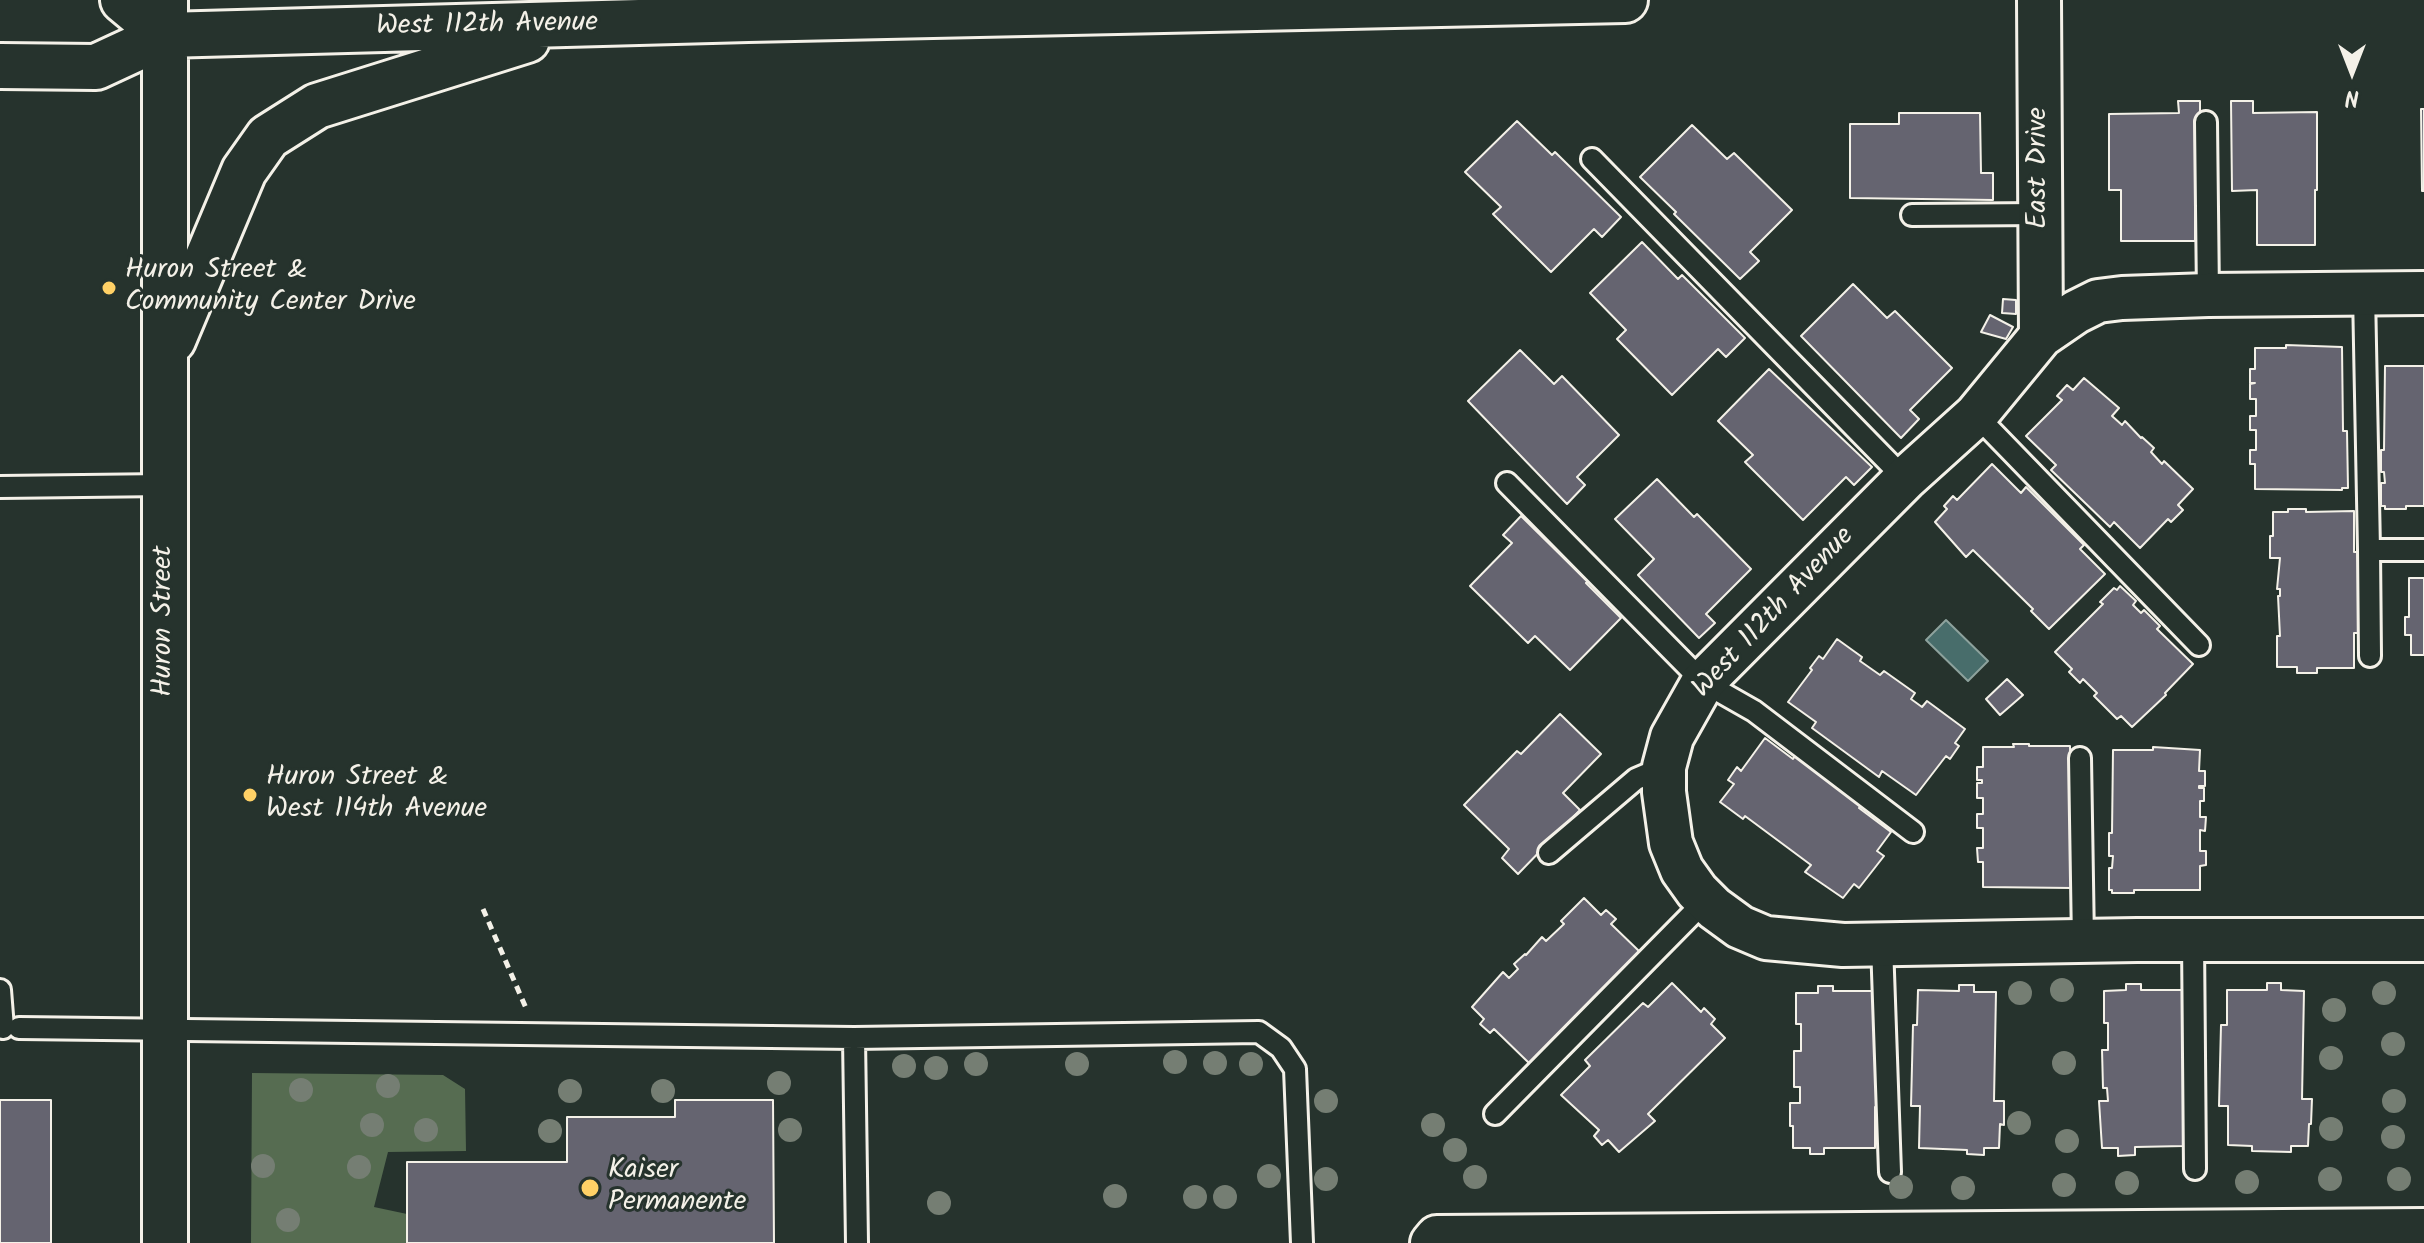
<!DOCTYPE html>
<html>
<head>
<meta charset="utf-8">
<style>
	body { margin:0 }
	#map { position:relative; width:2424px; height:1243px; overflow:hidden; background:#26332d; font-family:Kalam,sans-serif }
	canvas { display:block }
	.north { position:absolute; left:2312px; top:32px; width:80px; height:80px; -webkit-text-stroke:6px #26332d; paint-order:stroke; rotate:180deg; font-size:22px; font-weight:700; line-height:32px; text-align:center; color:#f4f1e8 }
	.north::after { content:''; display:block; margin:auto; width:28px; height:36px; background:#f4f1e8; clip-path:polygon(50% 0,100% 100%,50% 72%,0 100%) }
</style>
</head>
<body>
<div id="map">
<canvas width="2424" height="1243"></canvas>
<div class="north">N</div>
</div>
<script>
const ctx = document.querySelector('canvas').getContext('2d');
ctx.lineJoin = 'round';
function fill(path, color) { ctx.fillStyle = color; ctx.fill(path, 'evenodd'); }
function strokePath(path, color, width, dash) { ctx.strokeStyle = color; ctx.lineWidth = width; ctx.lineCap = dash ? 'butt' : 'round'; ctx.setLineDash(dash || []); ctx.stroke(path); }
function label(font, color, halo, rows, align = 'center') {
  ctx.font = font + ' Kalam,sans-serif'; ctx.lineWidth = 6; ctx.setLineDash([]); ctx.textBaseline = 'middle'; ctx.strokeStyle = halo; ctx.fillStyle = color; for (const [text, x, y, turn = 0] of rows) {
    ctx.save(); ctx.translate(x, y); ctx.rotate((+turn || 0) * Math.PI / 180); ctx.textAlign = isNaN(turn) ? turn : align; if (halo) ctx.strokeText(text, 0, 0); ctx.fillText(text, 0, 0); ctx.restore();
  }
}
const green = new Path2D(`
	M252 1073 443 1075 465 1089 466 1151 388 1152 374 1207 407 1214V1243H251Z`);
const water = new Path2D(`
	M1946 620 1988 661 1968 681 1926 640Z`);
const building = new Path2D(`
	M2178 101H2200V190H2195V241H2121V190H2109V114L2179 113Z
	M2231 101H2253V113L2317 112V190H2315V245H2257V190L2232 191Z
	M2421 109H2424V191H2422Z
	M1899 113H1980L1981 173H1993V200L1850 198V124H1899Z
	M1517 121 1552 155 1555 152 1621 217 1602 237 1594 229 1551 272 1493 214 1501 207 1465 172Z
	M1692 125 1727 159 1734 153 1792 210 1750 252 1759 261 1740 279 1674 214 1676 212 1640 177Z
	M1642 242 1678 279 1682 275 1745 338 1726 357 1718 349 1672 395 1617 339 1626 330 1590 293Z
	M1853 284 1887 318 1895 311 1952 368 1910 410 1919 419 1901 438 1801 336Z
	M2003 299 2016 300V314L2002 313Z
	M1990 315 2013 327 2006 339 1981 332Z
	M2286 345 2342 347 2343 431H2347L2348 488H2342V490L2255 489V464H2250V450H2256V430H2250V416H2256V399H2250V384L2255 383H2250V369H2255V348H2286Z
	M1520 350 1554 384 1562 376 1619 435 1577 477 1585 485 1567 504 1468 401Z
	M2385 366H2424V506H2406V509H2385V506H2381V483H2385L2384 472H2381V450H2384Z
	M1769 369 1872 467 1854 485 1846 477 1803 520 1745 462 1753 455 1718 421Z
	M2084 378 2119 408 2112 416 2122 425 2125 421 2141 438 2142 437 2154 448 2151 452 2162 464 2164 461 2193 489 2178 505 2183 510 2171 522 2168 519 2140 548 2114 522 2110 527 2051 470 2056 465 2026 436 2062 400 2057 396 2067 385 2073 390Z
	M1992 464 2021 493 2026 487 2084 545 2080 549 2105 574 2049 629 2031 611 2033 609 1973 550 1966 557 1935 522 1947 509 1944 506 1953 496 1957 500Z
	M1657 479 1694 517 1697 514 1751 569 1706 614 1715 623 1699 638 1638 575 1654 559 1615 519Z
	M2288 509H2306V512L2354 511V552H2361V633H2354V668H2317V673H2297V667H2277V636H2280L2278 596H2280V589H2277L2280 558H2270V536H2273V512H2288Z
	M1521 516 1588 582 1586 583 1621 618 1570 670 1535 636 1528 643 1470 586 1512 543 1503 535Z
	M2409 578H2424V655H2411V635H2405V617H2409Z
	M2120 586 2136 601 2133 605 2141 613 2144 610 2160 626 2157 629 2193 664 2165 693 2166 695 2132 727 2121 716 2117 719 2094 696 2097 693 2083 679 2080 683 2069 672 2072 669 2055 652 2103 604 2100 602 2114 588 2117 590Z
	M1837 639 1862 657 1860 661 1880 675 1884 671 1915 693 1911 699 1922 707 1927 701 1965 729 1955 743 1959 746 1950 759 1946 756 1916 795 1882 771 1879 777 1812 728 1816 722 1788 702 1812 670 1810 668 1819 656 1823 659Z
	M2007 679 2023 695 2000 715 1986 699Z
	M1560 714 1601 754 1563 793 1580 810 1518 874 1502 858 1509 849 1464 805 1517 751 1521 754Z
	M1765 738 1793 759 1797 753 1863 802 1859 808 1891 832 1877 851 1884 856 1859 888 1854 884 1843 898 1805 872 1811 865 1745 816 1743 819 1720 802 1734 784 1728 780 1737 767 1741 771Z
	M2013 744H2029V746H2070L2071 830H2074V851H2071V864H2075V886H2071V888L1983 887V862H1978L1977 848H1983V828H1977V814H1983V798H1977V783H1982V780H1977V767H1983V747H2014Z
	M2153 747 2200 750 2199 771H2205V786H2199V788H2204V801H2200V817H2206L2205 831 2200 830V851H2206V865L2200 866V890H2134V893H2112V890H2109V868H2112L2113 856H2109V833H2112L2113 750H2153Z
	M1584 898 1601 915 1606 910 1616 919 1611 924 1640 952 1564 1039 1559 1034 1530 1064 1494 1029 1490 1033 1480 1024 1484 1019 1472 1007 1503 972 1509 978 1518 969 1514 964 1525 954 1526 955 1542 937 1546 941 1564 924 1561 921Z
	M1672 983 1701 1012 1704 1008 1715 1019 1711 1024 1725 1038 1648 1114 1655 1121 1619 1152 1608 1140 1602 1145 1594 1136 1599 1130 1561 1095 1590 1066 1585 1060 1643 1003 1648 1007Z
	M2267 983H2281V990L2304 991 2302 1099H2312L2311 1124H2309L2308 1146H2291V1152L2252 1151V1146L2228 1145V1106H2219L2221 1025H2227V990H2267Z
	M2126 984H2141V990H2182V1025L2189 1024 2190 1105H2183L2184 1146 2135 1147V1155L2118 1156V1148H2102L2099 1101H2108L2107 1088H2103L2102 1050H2108V1023H2104V991L2126 990Z
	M1959 985H1974V992H1996L1994 1101H2004V1125L2000 1124 1999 1148H1984V1155L1967 1154V1150L1919 1148 1920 1106H1911L1913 1025H1917L1918 990 1959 991Z
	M1818 986H1833V991H1874V1025H1881L1880 1107H1875V1148H1824V1154H1810V1148H1793V1126H1790V1103H1800V1087H1794V1051H1801V1024H1796V993H1818Z
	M0 1100H51V1243H0Z
	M675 1100H773L774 1243H407V1162H567V1117H675Z`);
const path = new Path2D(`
	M483 909 526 1008`);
const service = new Path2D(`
	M2206 122 2208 295
	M1592 159 1905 479
	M1912 215 2040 214
	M2364 293 2369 550H2424
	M1976 415 2199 645
	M1507 483 1703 682 1754 711 1913 832
	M0 487 165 485
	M2369 550 2370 656
	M2080 758 2083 941
	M1549 853 1636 779 1664 767
	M2193 940 2195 1169
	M1882 944 1890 1172
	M0 990 3 1028
	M19 1028 854 1038 1259 1032 1281 1048 1295 1069 1302 1243
	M854 1038 857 1243
	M1495 1114 1706 900`);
const minor = new Path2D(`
	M2039 0 2041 336
	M2424 293 2208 295 2122 298 2098 301 2076 312 2041 336 1976 415 1905 479 1703 682 1672 737 1664 767V792L1671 843 1682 870 1697 891 1714 908 1740 927 1766 938 1843 945 2137 940H2424
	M1432 1243 1437 1237 2424 1230`);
const secondary = new Path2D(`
	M123 0 165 35
	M0 66 96 67 165 35 748 19 1625 0
	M173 340 244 171 268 137 317 106 527 40
	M165 1243V0`);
const trees = [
	[2062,990],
	[2020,993],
	[2384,993],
	[2334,1010],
	[2393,1044],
	[2331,1058],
	[1175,1062],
	[1215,1063],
	[2064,1063],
	[976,1064],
	[1077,1064],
	[1251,1064],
	[904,1066],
	[936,1068],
	[779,1083],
	[388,1086],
	[301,1090],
	[570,1091],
	[663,1091],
	[1326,1101],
	[2394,1101],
	[2019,1123],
	[372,1125],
	[1433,1125],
	[2331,1129],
	[426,1130],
	[790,1130],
	[550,1131],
	[2393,1137],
	[2067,1141],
	[1455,1150],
	[263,1166],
	[359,1167],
	[1269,1176],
	[1475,1177],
	[1326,1179],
	[2330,1179],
	[2399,1179],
	[2247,1182],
	[2127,1183],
	[2064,1185],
	[1901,1187],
	[1963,1188],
	[1115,1196],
	[1195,1197],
	[1225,1197],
	[939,1203],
	[288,1220]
];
const markers = [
	[109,288,8,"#ffd166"],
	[250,795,8,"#ffd166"],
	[590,1188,10,"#ffd166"]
];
const streetNames = [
	["West 112th Avenue",487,27,-1],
	["East Drive",2040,168,-90],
	["West 112th Avenue",1775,614,-47],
	["Huron Street",165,621,-90]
];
const poiNames = [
	["Huron Street &",125,272],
	["Community Center Drive",125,304],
	["Huron Street &",266,779],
	["West 114th Avenue",266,811],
	["Kaiser",608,1172],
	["Permanente",608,1204]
];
fill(green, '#566c51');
fill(water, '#486d6b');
strokePath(water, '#8da29d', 2);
fill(building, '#656470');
strokePath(building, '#f4f1e8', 2);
strokePath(service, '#f4f1e8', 26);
strokePath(minor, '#f4f1e8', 48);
strokePath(secondary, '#f4f1e8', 50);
strokePath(path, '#f4f1e8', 5, [8, 6]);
strokePath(service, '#26332d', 20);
strokePath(minor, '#26332d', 42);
strokePath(secondary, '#26332d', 44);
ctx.fillStyle = '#757e73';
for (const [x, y] of trees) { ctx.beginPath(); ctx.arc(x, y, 12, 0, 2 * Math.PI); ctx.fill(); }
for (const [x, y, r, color] of markers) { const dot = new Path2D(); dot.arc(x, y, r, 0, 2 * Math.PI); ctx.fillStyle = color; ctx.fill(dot); strokePath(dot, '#26332d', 3); }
label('28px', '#f4f1e8', '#26332d', streetNames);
label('28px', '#f4f1e8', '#26332d', poiNames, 'left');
</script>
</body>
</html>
